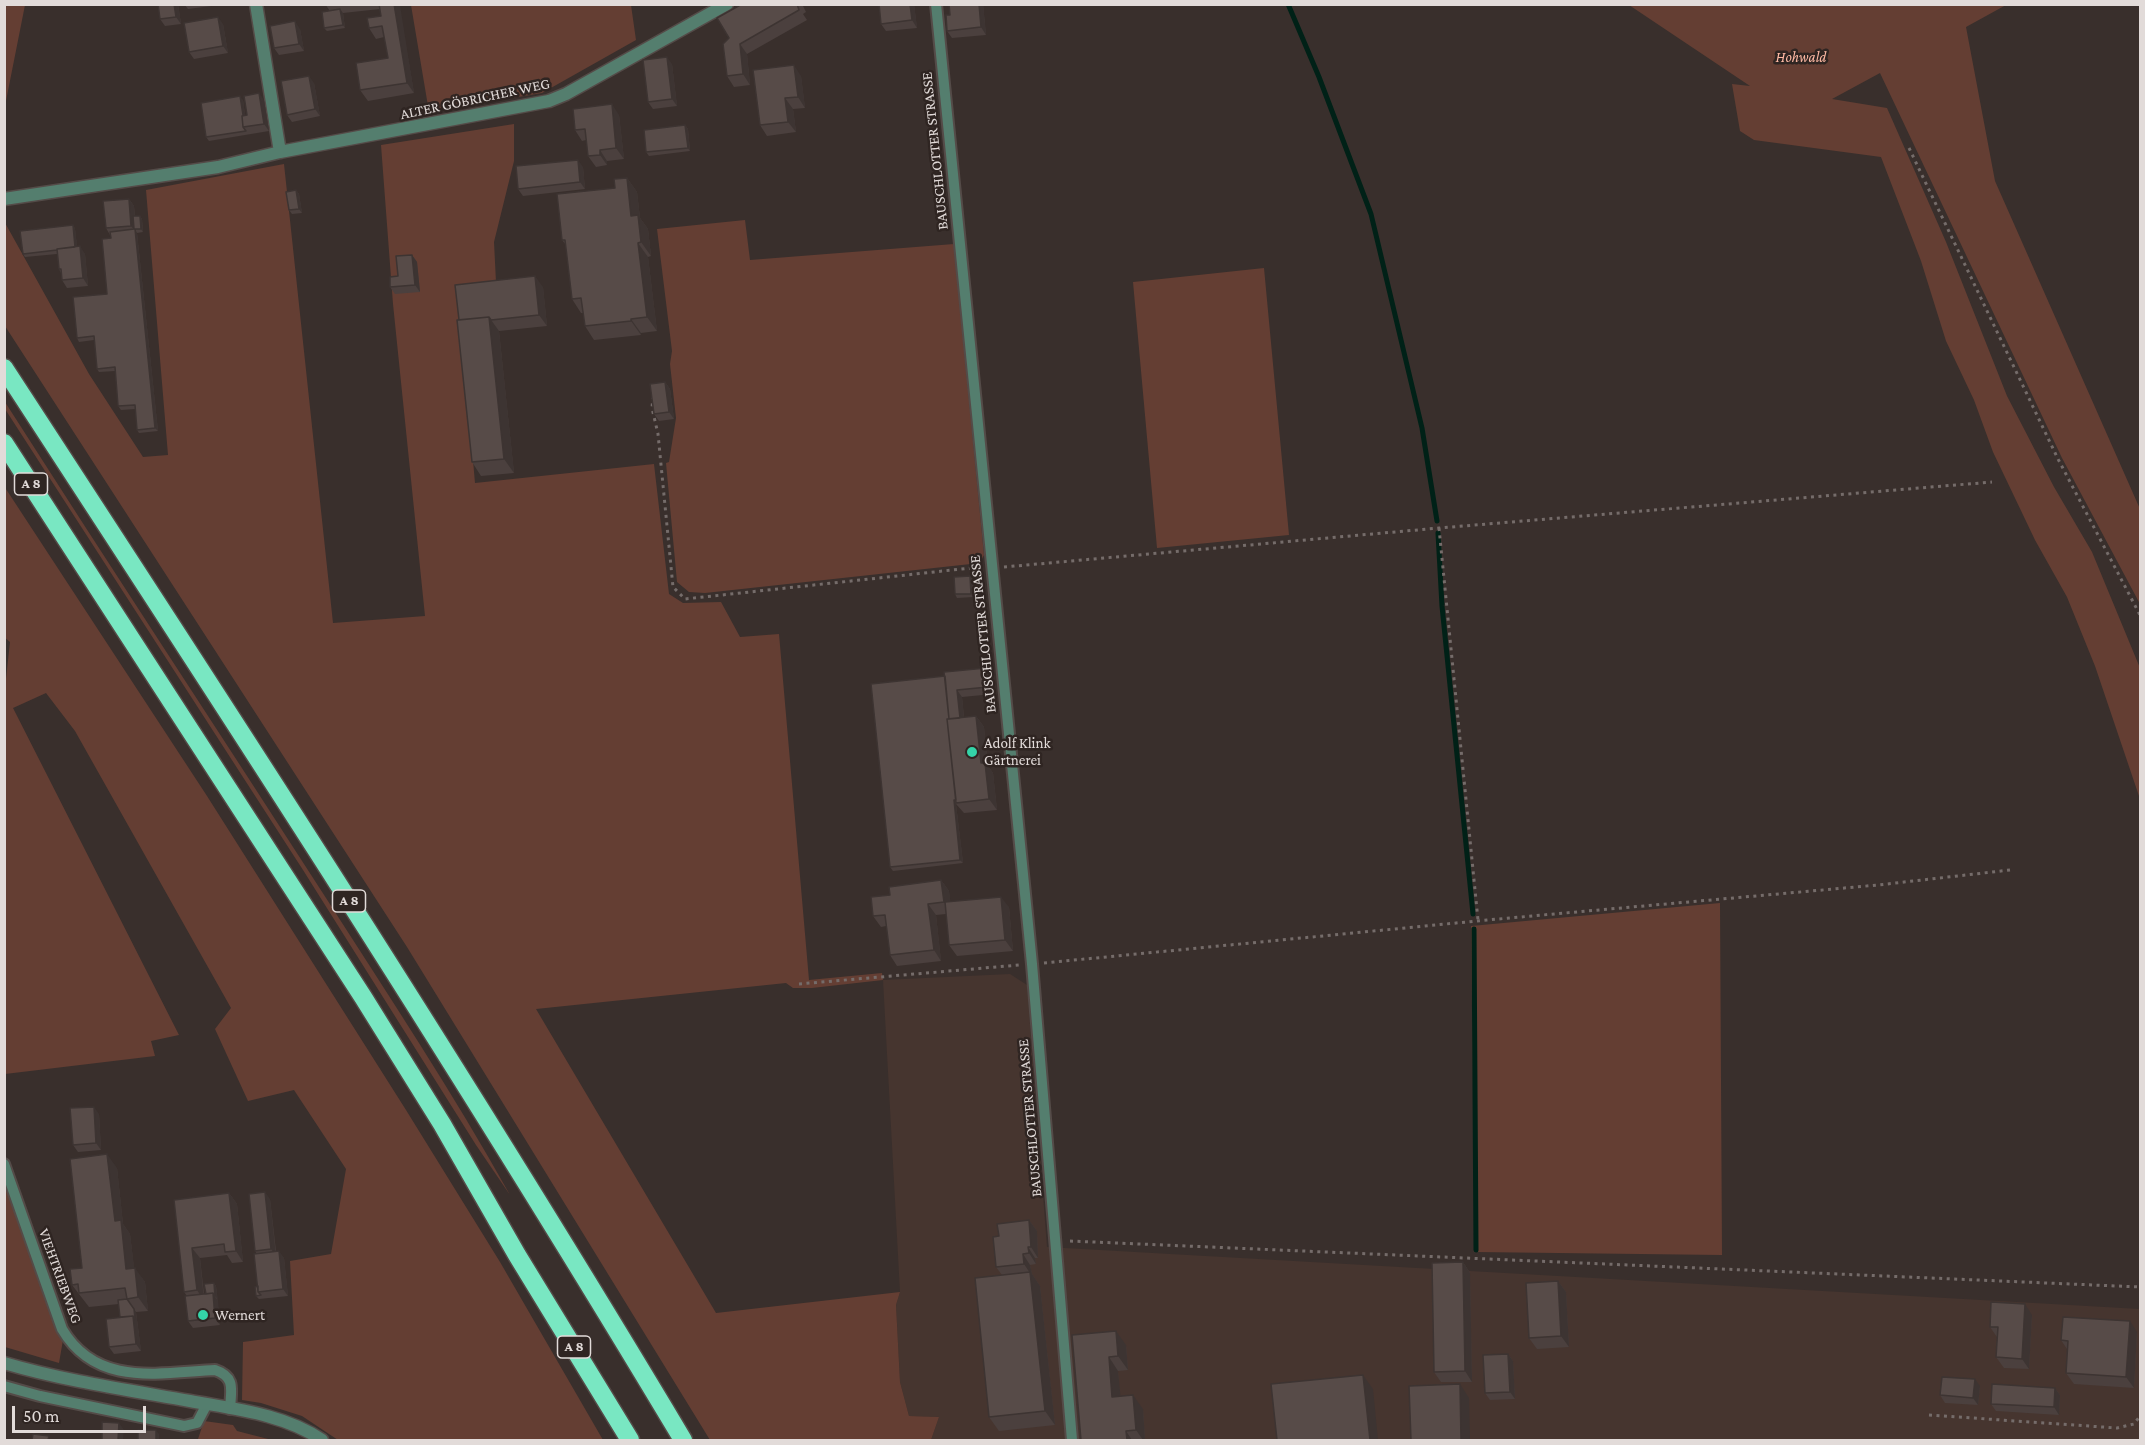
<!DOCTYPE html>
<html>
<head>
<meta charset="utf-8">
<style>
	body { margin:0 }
	#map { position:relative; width:2145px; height:1445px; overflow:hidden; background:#392f2c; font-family:"Crimson Pro",serif }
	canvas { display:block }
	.frame { position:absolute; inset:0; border:6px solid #e2dbd9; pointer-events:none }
	.scale { position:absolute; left:12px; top:1406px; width:134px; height:27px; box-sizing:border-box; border:3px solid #e2dbd9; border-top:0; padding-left:8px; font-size:18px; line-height:21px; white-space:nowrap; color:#e2dbd9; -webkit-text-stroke:4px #2f2522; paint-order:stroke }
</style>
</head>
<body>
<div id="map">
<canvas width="2145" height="1445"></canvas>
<div class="frame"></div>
<div class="scale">50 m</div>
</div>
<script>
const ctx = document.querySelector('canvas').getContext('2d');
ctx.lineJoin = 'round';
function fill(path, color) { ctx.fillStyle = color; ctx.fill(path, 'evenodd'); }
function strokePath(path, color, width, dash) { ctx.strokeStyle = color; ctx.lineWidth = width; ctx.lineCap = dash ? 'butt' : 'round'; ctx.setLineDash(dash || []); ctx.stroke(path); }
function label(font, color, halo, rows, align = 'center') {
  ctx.font = font + ' "Crimson Pro",serif'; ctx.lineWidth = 5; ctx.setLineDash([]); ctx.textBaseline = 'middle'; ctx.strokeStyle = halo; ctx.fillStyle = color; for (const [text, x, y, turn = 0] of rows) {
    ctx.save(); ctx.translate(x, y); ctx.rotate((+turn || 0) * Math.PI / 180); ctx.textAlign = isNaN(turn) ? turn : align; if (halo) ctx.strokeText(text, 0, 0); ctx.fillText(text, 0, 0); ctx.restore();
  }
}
const built = new Path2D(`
	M1010 974 1027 985 1047 1247 2140 1309V1440H931L939 1417 909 1416 900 1382 896 1305 900 1292 883 980Z`);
const green = new Path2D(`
	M5 4 25 5 5 106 4 5Z
	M411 5H631L636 40 542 93 429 112Z
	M1629 5H2006L1966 27 1995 181 2140 509V604L2062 458 1880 73 1832 99 1887 108 1946 242 2007 396 2054 487 2092 552 2140 668V799L2095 666 2067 597 2035 540 1993 452 1974 400 1946 341 1921 261 1881 157 1754 140 1740 131 1732 84 1750 86Z
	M514 124V161L494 242 496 282 458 289 475 483 654 464 669 594 683 603 721 602 740 637 779 634 809 980 882 973 883 980 812 988H793L786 983 536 1009 716 1313 900 1292 896 1305 900 1382 909 1416 939 1417 931 1440H710L407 947 5 326 4 221 89 374 143 457 168 455 146 190 284 164 333 623 425 616 393 304 381 145Z
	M745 220 750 260 954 244 984 555 980 563 705 593 689 592 677 582 666 463 669 462 676 418 670 364 672 351 657 229Z
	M1264 268 1289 535 1157 548 1133 282Z
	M5 402C111 568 219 732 326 898 389 996 453 1093 510 1195L476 1145 303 870 5 409Z
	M4 486 207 796 406 1110 500 1262 603 1440H338L302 1416 261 1403 242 1400 243 1342 294 1335 290 1261 331 1254 346 1169 294 1090 248 1101 215 1029 231 1008 75 731 46 693 13 708 179 1035 151 1041 155 1056 5 1074 4 697 10 642 4 637Z
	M1720 903 1722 1255 1475 1252 1471 926Z
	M4 1174 63 1340 59 1363 5 1347Z
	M204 1421 233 1425 237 1431 272 1440H200L198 1439Z`);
const stream = new Path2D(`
	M1288 4 1319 77 1371 214 1422 428 1437 521
	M1438 533 1442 606 1473 914
	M1474 929 1476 1250`);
const path = new Path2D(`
	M1909 148 2058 459 2140 615
	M653 396 652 408 658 434 673 587 685 599 980 567
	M1439 528 1478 920
	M1004 567 1439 528 1992 482
	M1044 963 1487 920 1878 885 2010 870
	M799 984 1019 965
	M1070 1241 2140 1287
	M1929 1415 2117 1428 2134 1424 2140 1416`);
const service = new Path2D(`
	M936 4 1032 964 1072 1440
	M4 1164 62 1329C96 1387 158 1373 215 1370 236 1377 231 1390 230 1409
	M4 1386 40 1396 184 1426 197 1423 207 1404`);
const minor = new Path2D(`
	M256 4 280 152
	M4 199 218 167 280 152 549 101 566 94 727 4
	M4 1363C65 1381 128 1390 190 1401 234 1409 284 1414 322 1440`);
const motorway = new Path2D(`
	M4 368C235 722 466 1077 683 1440
	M4 443 363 997 442 1124 517 1255 630 1440`);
const wall = new Path2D(`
	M178 4 181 24 165 26 160 19Z
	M184 4H218L219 5 188 9Z
	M325 4H399L414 93 368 101 360 90 388 58 384 37 376 39 369 28 381 16 380 9 343 13 345 28 327 31 324 28 330 11Z
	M742 4H802L806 12 803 14 807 20 747 54 750 85 734 87 727 76 729 38Z
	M879 4H914L917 28 886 31 881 24Z
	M983 4 986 35 952 38 947 31 950 15Z
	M223 24 228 53 194 59 189 52Z
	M300 29 304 51 279 55 274 48Z
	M672 64 677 106 653 109 648 102Z
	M801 76 805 108 793 109 796 132 767 136 760 125Z
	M314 83 320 116 292 122 287 115Z
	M243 100 245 115H247L264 100 269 131 209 141 206 137Z
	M619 115 624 159 607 161V165L596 167 588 156 586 140 582 141 575 130Z
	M685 125 688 129 690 151 649 156 646 152Z
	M583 167 585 189 523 196 518 189Z
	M627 178 637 192 640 218 648 229 651 256 648 257 657 331 641 333V335L594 340 585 326 583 313H581L572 299 566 245 562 240 615 188Z
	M296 190 299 194 302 213 292 214 289 210Z
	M129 199 134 206 135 216H140L142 219 143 232 137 233 158 431 139 433 137 430 135 409 121 410 118 406 115 371 99 372 97 369 94 340 79 342 77 338 107 294 111 238 110 235 106 228Z
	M73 225 75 229 77 247 85 254 88 286 67 288 62 280 61 273 59 269 57 254 25 257 23 254Z
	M412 255 417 262 420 292 395 294 390 287Z
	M543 287 547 326 499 331 514 473 481 476 472 462 457 320Z
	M665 382 670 389 674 419 659 421 654 414Z
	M970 576 972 579 973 597 957 598 955 594Z
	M986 668 991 675 993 694 962 697 964 717 976 716 984 727 988 766 993 773 997 810 964 813 956 804 963 863 893 871 890 867 945 676Z
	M941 880 949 891 950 901 1009 907 1013 951 957 956 949 945 946 914 936 915 941 961 897 966 890 955 886 926 881 927 873 916 890 895Z
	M99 1114 101 1150 78 1152 73 1145Z
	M117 1168 123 1224 130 1234 134 1268 145 1282 148 1311 136 1312 141 1351 114 1354 109 1347 120 1317 119 1304 89 1307 72 1285 82 1268Z
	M229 1193 237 1204 243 1262 232 1263 227 1255 200 1258 204 1294H206L214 1283 216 1286 220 1325 193 1328 188 1321 187 1296 184 1292 174 1200Z
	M270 1199 276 1251 284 1258 288 1296 259 1299 256 1296 258 1286 257 1254 255 1251Z
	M1029 1220 1037 1231 1038 1258H1035L1036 1264 1030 1265 1032 1274 1040 1286 1055 1425 999 1431 989 1417 1002 1275 996 1267 999 1236Z
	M1463 1262 1470 1273 1472 1382H1441L1434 1372Z
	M1558 1281 1566 1292 1569 1347 1537 1349 1529 1338Z
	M2032 1315 2029 1369 2004 1368 1996 1357 1997 1337 1990 1327Z
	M2137 1332 2134 1388 2074 1384 2066 1373 2067 1349 2061 1340Z
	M1072 1335 1126 1345 1128 1370 1118 1371 1120 1396 1143 1409 1145 1440H1081Z
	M1508 1354 1513 1361 1515 1399 1490 1400 1485 1393Z
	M1980 1386 1978 1405 1945 1403 1940 1395Z
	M2055 1388 2060 1395 2059 1415 1996 1411 1991 1404Z`);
const shadedWall = new Path2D(`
	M174 4H178L181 24 176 17Z
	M394 4 400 5 414 93 407 83Z
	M910 4H914L917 28 912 20Z
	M979 4H983L986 35 981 27Z
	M340 9 343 13 345 28 343 25Z
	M218 17 223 24 228 53 223 46Z
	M295 21 300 29 304 51 299 44Z
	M740 44 747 54 750 85 743 74Z
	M667 57 672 64 677 106 672 99Z
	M794 65 801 76 805 108 798 97Z
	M309 76 314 83 320 116 315 109Z
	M259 93 264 100 269 131 264 124Z
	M240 96 243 100 247 127H245Z
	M785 98 793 109 796 132 788 122Z
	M612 104 619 115 624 159 616 148Z
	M685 125 688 129 690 151 688 148Z
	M600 150 607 161V165L600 155Z
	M578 160 583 167 585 189 580 182Z
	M627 178 637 192 640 218 648 229 651 256 641 242 631 216Z
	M296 190 299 194 302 213 299 209Z
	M129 199 134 206 136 229H135L137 233 158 431 155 428 135 231 131 226Z
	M140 216 142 219 143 232 141 229Z
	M73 225 75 229 78 252 75 248Z
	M638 243 648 257 657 331 647 317Z
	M80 246 85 254 88 286 83 278Z
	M412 255 417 262 420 292 415 285Z
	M535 276 543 287 547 326 539 315Z
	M489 317 499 331 514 473 504 459Z
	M631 319 641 333V335L631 321Z
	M665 382 670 389 674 419 669 412Z
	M970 576 972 579 973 597 971 594Z
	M986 668 991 675 993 694 988 687Z
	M957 690 962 697 965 729 960 722Z
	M976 716 984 727 988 766 993 773 997 810 989 799 981 763Z
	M954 800 956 804 963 863 960 860Z
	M941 880 949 891 952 913 944 902Z
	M1001 897 1009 907 1013 951 1005 940Z
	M928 904 936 915 941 961 934 950Z
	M94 1107 99 1114 101 1150 96 1143Z
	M107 1154 117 1168 123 1224 130 1234 136 1283 126 1269 115 1221Z
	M265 1192 270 1199 276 1256 271 1249Z
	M229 1193 237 1204 243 1262 236 1251Z
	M1029 1220 1037 1231 1038 1258 1031 1247Z
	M1028 1247 1035 1258 1036 1264 1029 1253Z
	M192 1248 200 1258 204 1301 197 1290Z
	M279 1251 284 1258 288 1296 283 1289Z
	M1023 1254 1030 1265 1032 1274 1040 1286 1055 1425 1045 1411 1030 1273 1024 1264Z
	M1463 1262 1470 1273 1472 1382 1465 1371Z
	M135 1268 145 1282 148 1311 138 1297Z
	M1558 1281 1566 1292 1569 1347 1561 1336Z
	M214 1283 216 1286 218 1300 215 1297Z
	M213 1293 218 1300 220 1325 215 1318Z
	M2025 1304 2032 1315 2029 1369 2022 1359Z
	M134 1309 136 1312 141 1351 136 1344 133 1316Z
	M2130 1321 2137 1332 2134 1388 2126 1377Z
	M1116 1331 1126 1345 1128 1370 1118 1356Z
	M1508 1354 1513 1361 1515 1399 1510 1392Z
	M1109 1357 1118 1371 1122 1411 1112 1397Z
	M1363 1375 1373 1389 1378 1440H1370Z
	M1975 1379 1980 1386 1978 1405 1973 1398Z
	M1460 1384 1469 1398 1470 1440H1461Z
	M2055 1388 2060 1395 2059 1415 2054 1407Z
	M1133 1395 1143 1409 1145 1440H1143L1136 1430Z
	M119 1423 124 1430 123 1440H118Z
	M156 1430 159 1434V1440H156Z
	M1126 1431 1132 1440H1127Z`);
const building = new Path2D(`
	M158 4H174L176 17 160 19Z
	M379 4H394L407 83 360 90 356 63 388 58 382 26 369 28 367 18 381 16Z
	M742 4H797L799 10 740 44 743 74 727 76 723 44 729 38 717 18Z
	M879 4H910L912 20 881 24Z
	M949 4H979L981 27 947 31 946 15H950Z
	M340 9 343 25 324 28 322 12Z
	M218 17 223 46 189 52 184 23Z
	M295 21 299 44 274 48 270 26Z
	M667 57 672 99 648 102 643 60Z
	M794 65 798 97 785 98 788 122 760 125 753 70Z
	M309 76 315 109 287 115 281 81Z
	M259 93 264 124 243 127 242 116 247 115 244 96Z
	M240 96 243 115 242 116 243 127 246 131 206 137 201 103Z
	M612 104 616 148 600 150V155L588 156 585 129 575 130 573 109Z
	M685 125 688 148 646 152 644 130Z
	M578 160 580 182 518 189 516 166Z
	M627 178 631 216 638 215 641 242 638 243 647 317 631 319V321L585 326 581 298 572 299 565 240H562L557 194 615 188 614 179Z
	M296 190 299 209 289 210 286 192Z
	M129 199 131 226 106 228 103 201Z
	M133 216H140L141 229H135L155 428 137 430 135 405 118 406 115 367 97 369 94 336 77 338 73 297 107 294 102 239 111 238 110 232 134 229Z
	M73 225 75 247 57 249V250L23 254 20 231Z
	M80 246 83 278 62 280 61 269H59L57 249Z
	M412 255 415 285 390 287V277L398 276 396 256Z
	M535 276 539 315 491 320 489 317 459 320 455 285Z
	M489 317 504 459 472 462 457 320Z
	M665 382 669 412 654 414 650 384Z
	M970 576 971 594H955L954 577Z
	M986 668 988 687 957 690 960 718 949 719 944 672Z
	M945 676 949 719H947L956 800H954L960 860 890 867 871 684Z
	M976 716 981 763H985L989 799 956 803 947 719Z
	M941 880 944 902 928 904 934 950 890 955 885 915 873 916 871 897 890 895 889 887Z
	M1001 897 1005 940 949 945 945 902Z
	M94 1107 96 1143 73 1145 70 1108Z
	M107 1154 115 1221 121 1220 126 1269 135 1268 138 1297 127 1299 125 1288 79 1293 78 1284 72 1285 70 1269 82 1268 70 1159Z
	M265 1192 271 1249 255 1251 249 1194Z
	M229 1193 236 1251 225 1252 224 1244 192 1248 197 1290 184 1292 174 1200Z
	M1029 1220 1031 1247H1028L1029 1253 1023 1254 1024 1264 996 1267 993 1237 999 1236 997 1224Z
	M279 1251 283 1289 258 1292 254 1254Z
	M1463 1262 1465 1371 1434 1372 1432 1263Z
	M1030 1272 1045 1411 989 1417 975 1278Z
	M1558 1281 1561 1336 1529 1338 1526 1283Z
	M214 1283 215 1297 213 1293 206 1294 204 1284Z
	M258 1286V1292L261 1295 256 1296 255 1287Z
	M213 1293 215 1318 188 1321 185 1296Z
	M127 1299 134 1309 135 1319 133 1316 120 1317 118 1300Z
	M1991 1302 2025 1304 2022 1359 1996 1357 1998 1327H1990Z
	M133 1316 136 1344 109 1347 106 1319Z
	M2063 1317 2130 1321 2126 1377 2066 1373 2068 1341 2061 1340Z
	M1116 1331 1118 1356 1109 1357 1112 1397 1133 1395 1136 1430 1126 1431 1127 1440H1081L1072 1335Z
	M1508 1354 1510 1392 1485 1393 1483 1355Z
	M1363 1375 1370 1440H1277L1271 1384Z
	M1942 1377 1975 1379 1973 1398 1940 1395Z
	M1460 1384 1461 1440H1411L1409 1386Z
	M1992 1384 2055 1388 2054 1407 1991 1404Z
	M102 1422 119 1423 118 1440H102Z
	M138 1430H156V1440H138Z
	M33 1434 49 1436 48 1440H32Z`);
const markers = [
	[972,752,6,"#34d4a8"],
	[203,1315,6,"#34d4a8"]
];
const shields = [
	[31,484,33],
	[349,901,33],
	[574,1347,33]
];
const shieldNames = [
	["A 8",31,484],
	["A 8",349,901],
	["A 8",574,1347]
];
const parkNames = [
	["Hohwald",1801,57]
];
const streetNames = [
	["ALTER GÖBRICHER WEG",475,99,-12],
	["BAUSCHLOTTER STRASSE",935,151,-96],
	["BAUSCHLOTTER STRASSE",983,634,-96],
	["BAUSCHLOTTER STRASSE",1030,1118,-95],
	["VIEHTRIEBWEG",60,1276,70]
];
const poiNames = [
	["Adolf Klink",984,743],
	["Gärtnerei",984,760],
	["Wernert",215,1315]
];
fill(built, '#46352f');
fill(green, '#643e33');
strokePath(stream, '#002117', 5);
strokePath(service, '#544b48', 14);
strokePath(minor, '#544b48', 15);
strokePath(motorway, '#544b48', 21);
strokePath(path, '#756c6a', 3, [3, 4.5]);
strokePath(service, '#547e6e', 10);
strokePath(minor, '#547e6e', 12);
strokePath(motorway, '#79e7c2', 18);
fill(wall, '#4b403e');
fill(shadedWall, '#3d3432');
fill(building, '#574b48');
strokePath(building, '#3d3432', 1.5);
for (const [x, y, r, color] of markers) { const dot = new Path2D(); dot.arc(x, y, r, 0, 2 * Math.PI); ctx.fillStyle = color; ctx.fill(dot); strokePath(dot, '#2f2522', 2); }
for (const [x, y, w] of shields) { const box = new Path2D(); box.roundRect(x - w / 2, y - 11, w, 22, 4.5); ctx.fillStyle = '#2f2522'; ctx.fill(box); strokePath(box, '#e2dbd9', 1.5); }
label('bold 14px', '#e2dbd9', null, shieldNames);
label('italic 15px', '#feb9a4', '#2f2522', parkNames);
label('15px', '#e2dbd9', '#2f2522', streetNames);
label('15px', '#e2dbd9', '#2f2522', poiNames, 'left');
</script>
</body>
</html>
